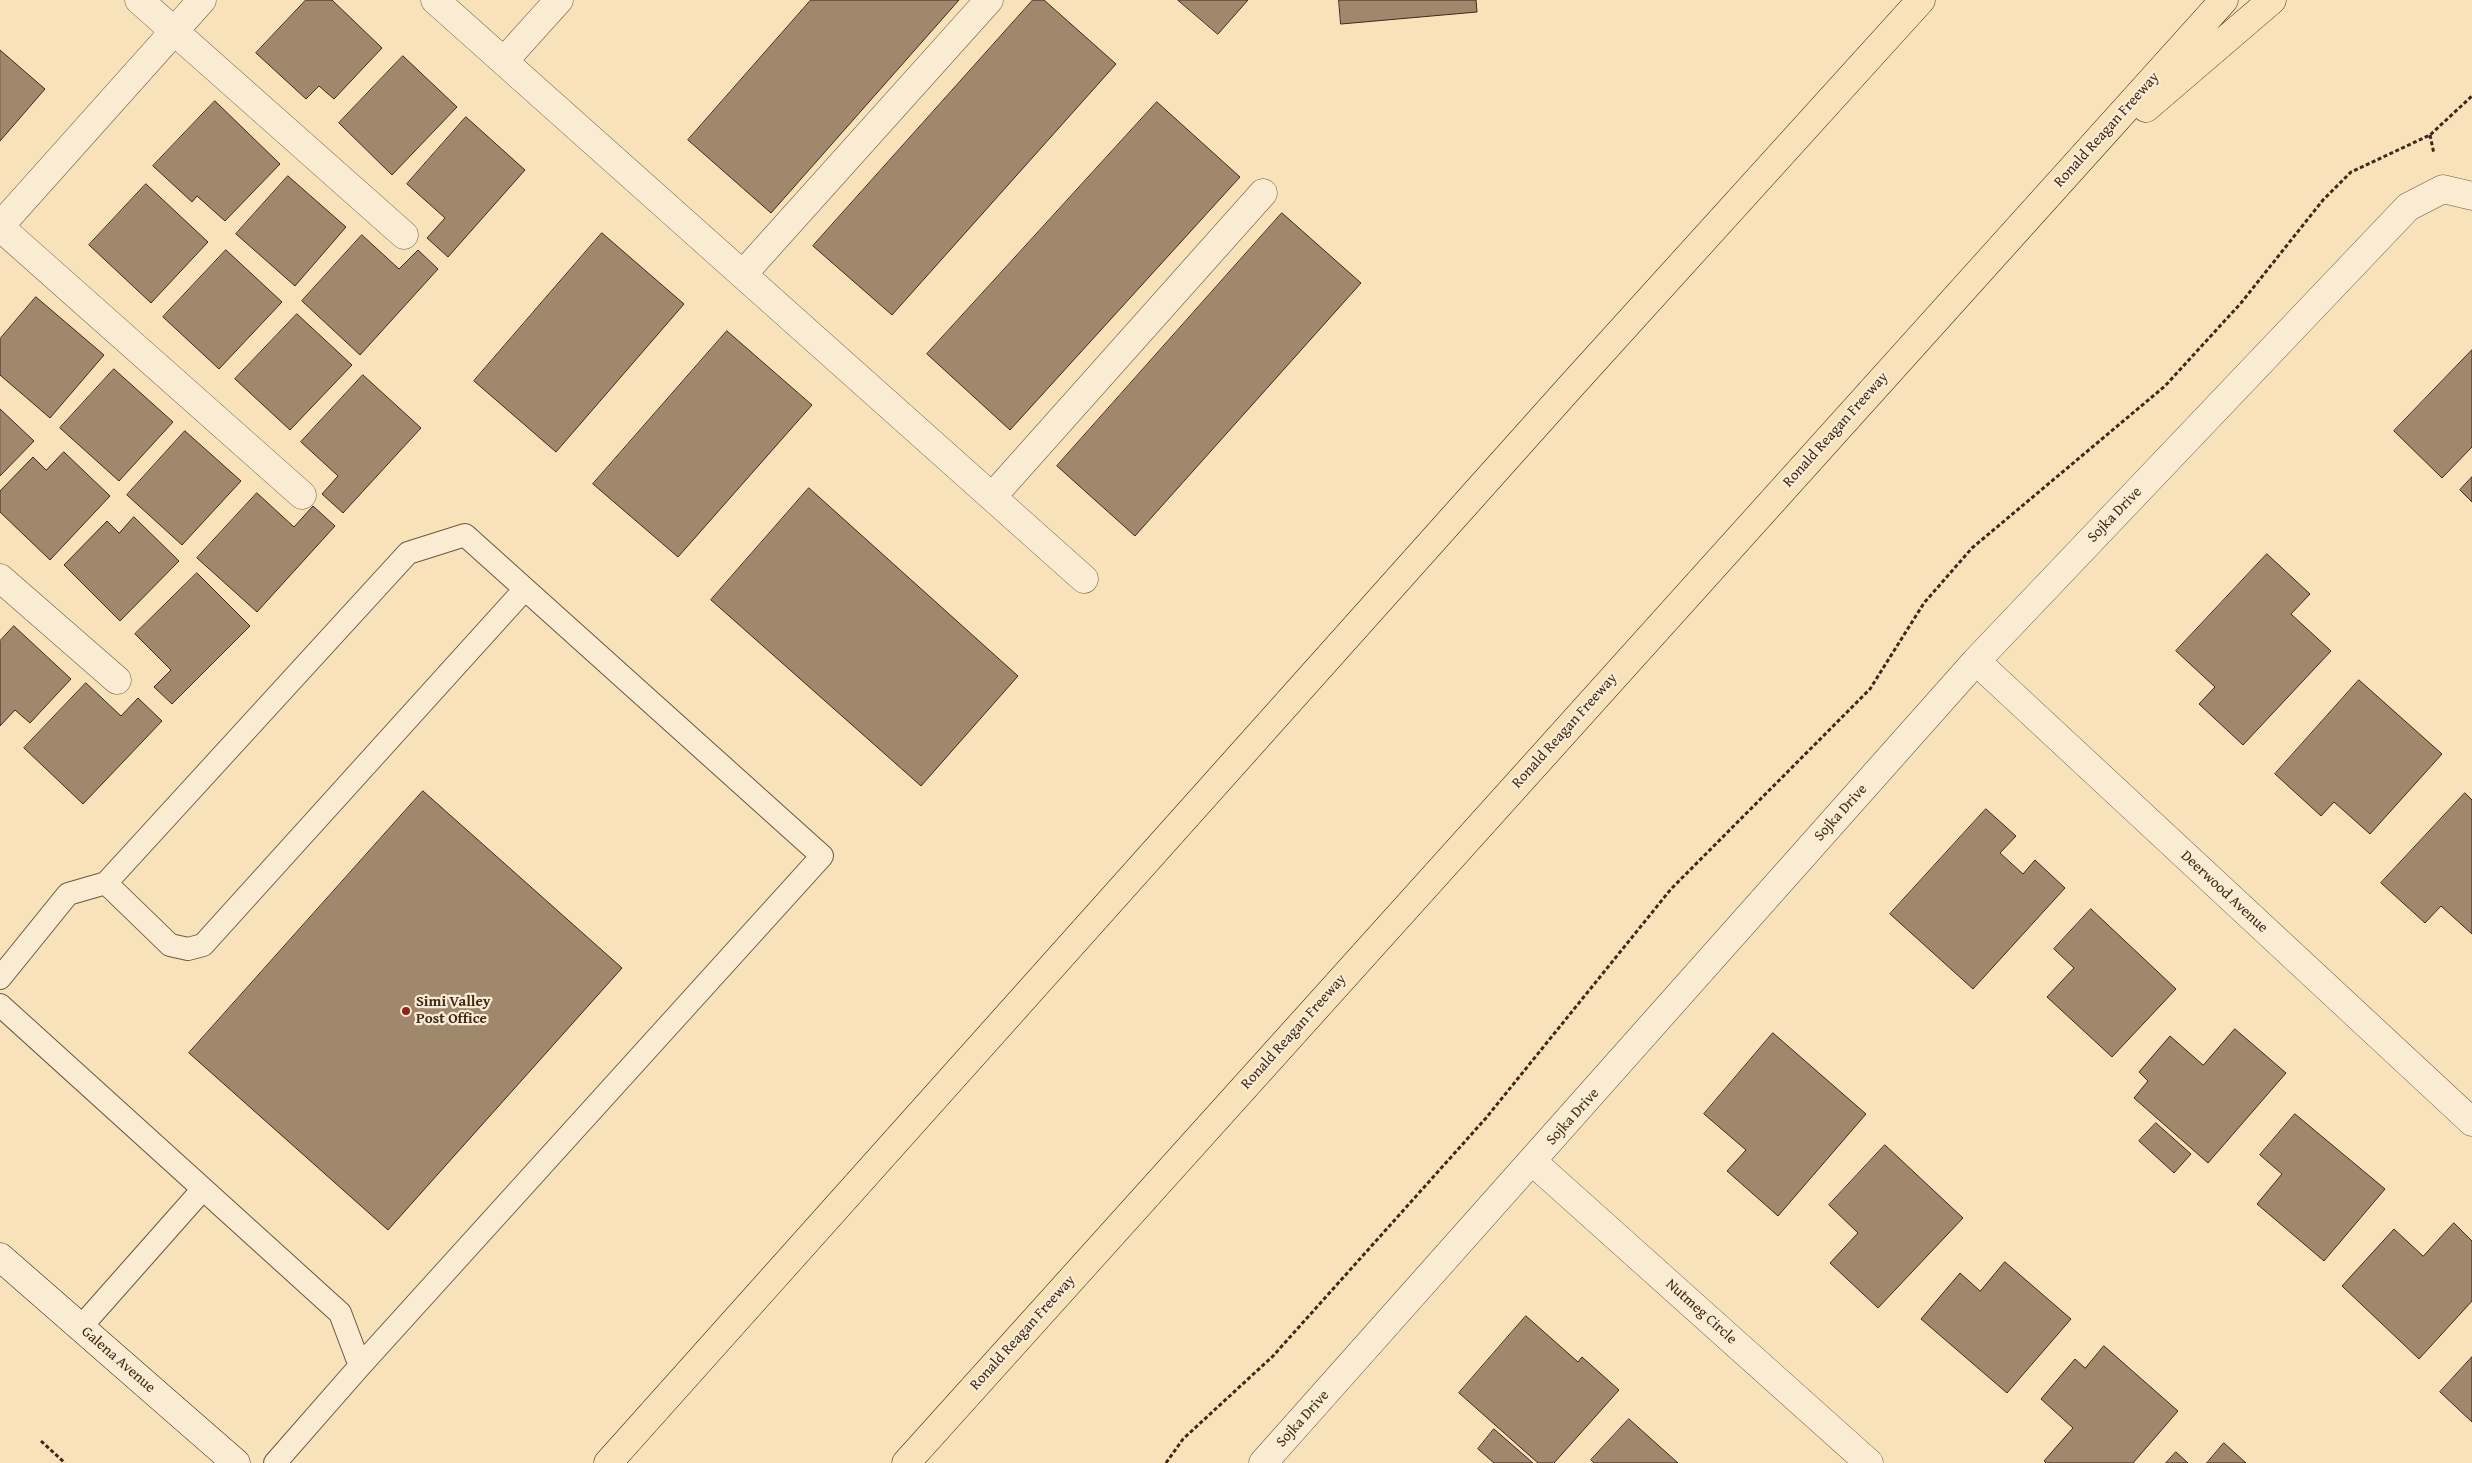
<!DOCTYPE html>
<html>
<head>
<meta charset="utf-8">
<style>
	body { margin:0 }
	canvas { display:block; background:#f8e2b9 }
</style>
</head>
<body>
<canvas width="2472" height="1463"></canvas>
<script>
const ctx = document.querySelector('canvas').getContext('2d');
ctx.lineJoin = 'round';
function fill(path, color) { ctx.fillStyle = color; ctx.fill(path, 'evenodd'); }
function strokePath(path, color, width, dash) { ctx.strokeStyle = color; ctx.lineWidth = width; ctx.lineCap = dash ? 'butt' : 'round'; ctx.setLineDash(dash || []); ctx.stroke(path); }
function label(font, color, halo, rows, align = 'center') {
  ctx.font = font + ' "Gentium Book Plus",serif'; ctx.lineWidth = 4.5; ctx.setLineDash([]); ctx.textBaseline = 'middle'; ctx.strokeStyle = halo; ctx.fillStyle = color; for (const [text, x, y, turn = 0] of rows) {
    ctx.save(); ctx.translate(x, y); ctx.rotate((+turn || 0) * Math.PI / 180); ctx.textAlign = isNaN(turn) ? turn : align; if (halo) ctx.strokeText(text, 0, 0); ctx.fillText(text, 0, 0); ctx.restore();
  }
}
const building = new Path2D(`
	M306 0H332L382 48 334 99 319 86 306 99 256 53Z
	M811 0H959L771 213 688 140Z
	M1033 0H1044L1116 64 892 315 813 246Z
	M1178 0H1248L1218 34Z
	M1339 0H1476L1477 12 1341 24Z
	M0 50 45 89 0 141Z
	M403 56 457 107 392 175 339 123Z
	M215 101 280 164 225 221 197 196 192 202 153 166Z
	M1157 102 1240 177 1010 430 927 354Z
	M466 117 525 170 448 257 427 238 445 218 407 184Z
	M288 176 346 227 295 286 236 234Z
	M146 184 208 242 151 303 89 245Z
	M1282 213 1361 283 1135 536 1057 466Z
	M602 233 684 304 556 452 474 381Z
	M362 235 399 269 418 250 438 269 360 355 302 301Z
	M226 250 282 302 219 369 163 317Z
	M36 297 104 355 50 418 0 375V339Z
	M297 314 352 365 290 430 235 379Z
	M727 331 812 405 678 557 593 484Z
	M2472 350V447L2442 478 2394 431Z
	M114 369 173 422 119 481 60 428Z
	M363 375 421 428 343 513 322 494 338 476 301 442Z
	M0 409 34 441 0 476Z
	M185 431 241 481 182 545 127 495Z
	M64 452 110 496 50 560 0 512V491L33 457 46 470Z
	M2472 477V502L2460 490Z
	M809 488 1018 676 921 786 711 600Z
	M257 493 294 527 313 506 335 526 257 612 197 558Z
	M134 517 179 561 120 621 64 565 107 521 119 533Z
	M2267 554 2310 594 2291 614 2331 651 2243 745 2199 704 2215 687 2176 651Z
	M197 573 250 626 172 704 154 687 171 670 135 634Z
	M14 626 71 679 30 723 15 710 0 726V641Z
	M2359 680 2442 754 2370 834 2334 802 2321 816 2275 774Z
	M86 683 121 716 138 698 162 721 83 804 24 748Z
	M423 791 622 968 388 1230 189 1053Z
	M2465 793 2472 800V934L2441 906 2425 923 2381 883Z
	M1986 809 2016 836 2000 853 2023 874 2035 860 2065 888 1973 989 1890 914Z
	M2091 909 2176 989 2112 1057 2047 997 2074 968 2054 949Z
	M2235 1029 2286 1073 2208 1163 2134 1098 2148 1081 2139 1072 2170 1036 2203 1065Z
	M1773 1033 1866 1114 1778 1216 1727 1171 1746 1150 1704 1114Z
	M2295 1114 2385 1189 2324 1261 2257 1204 2282 1174 2260 1155Z
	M2156 1123 2191 1154 2174 1173 2139 1141Z
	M1885 1145 1963 1218 1878 1308 1830 1263 1858 1233 1829 1205Z
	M2454 1223 2472 1241V1301L2419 1359 2342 1286 2394 1229 2423 1256Z
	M2005 1262 2071 1319 2007 1393 1921 1319 1960 1273 1980 1291Z
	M1526 1316 1578 1362 1582 1357 1619 1390 1554 1463H1538L1459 1393Z
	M2104 1346 2178 1411 2133 1463H2046L2044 1461 2073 1428 2041 1399 2075 1359 2085 1368Z
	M2472 1357V1422L2440 1392Z
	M1629 1419 1678 1463H1594L1591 1460Z
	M1494 1429 1533 1463H1494L1478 1449Z
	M2224 1443 2246 1463H2207Z
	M2176 1452 2188 1463H2166Z`);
const path = new Path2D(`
	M2430 135 2434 154
	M41 1441 65 1463
	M1166 1463 1183 1439 1273 1356 1486 1118 1671 889 1870 689 1924 603 1972 548 2165 386 2241 303 2323 200 2351 172 2430 135 2472 96`);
const lane = new Path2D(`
	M106 883 170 945 188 949 203 945 525 589
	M0 978 68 894 106 883 408 553 465 535 822 856 360 1366 275 1463
	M0 1005 340 1313 360 1366
	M80 1328 203 1189`);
const street = new Path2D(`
	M139 0 404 235
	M435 0 1084 579
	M504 61 559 0
	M0 226 202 0
	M0 227 302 495
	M743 274 989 0
	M992 497 1263 193
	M0 578 117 680
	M1976 661 2472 1122
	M1533 1162 1869 1463
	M1263 1463 1976 661 2408 207 2443 189 2472 196`);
const secondary = new Path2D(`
	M0 1257 236 1463`);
const highway = new Path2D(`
	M2146 108 2272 0
	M608 1463 1572 385 1921 0
	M906 1463 2224 0`);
const markers = [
	[406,1011,5,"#8f2418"]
];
const streetNames = [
	["Ronald Reagan Freeway",2107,130,-48],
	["Ronald Reagan Freeway",1836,430,-48],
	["Sojka Drive",2115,515,-46],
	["Ronald Reagan Freeway",1565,731,-48],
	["Sojka Drive",1841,813,-48],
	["Deerwood Avenue",2224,892,43],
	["Ronald Reagan Freeway",1294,1032,-48],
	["Sojka Drive",1573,1117,-48],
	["Nutmeg Circle",1701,1312,42],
	["Ronald Reagan Freeway",1023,1333,-48],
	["Galena Avenue",118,1360,41],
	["Sojka Drive",1303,1419,-48]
];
const poiNames = [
	["Simi Valley",416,1002],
	["Post Office",416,1019]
];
fill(building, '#a0886d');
strokePath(building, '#41271a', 1);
strokePath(lane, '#6f5642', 24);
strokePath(street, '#6f5642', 29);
strokePath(secondary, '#41271a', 29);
strokePath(highway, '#41271a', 29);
strokePath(path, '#41271a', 3, [4, 2.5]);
strokePath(lane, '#faecd2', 22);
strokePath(street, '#faecd2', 28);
strokePath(secondary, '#faecd2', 28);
strokePath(highway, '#f8e2b9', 28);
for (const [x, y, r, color] of markers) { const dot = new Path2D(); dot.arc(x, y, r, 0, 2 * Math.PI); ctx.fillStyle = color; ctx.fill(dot); strokePath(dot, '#faecd2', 2); }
label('15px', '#41271a', '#faecd2', streetNames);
label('bold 15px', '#41271a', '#faecd2', poiNames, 'left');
</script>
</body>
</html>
